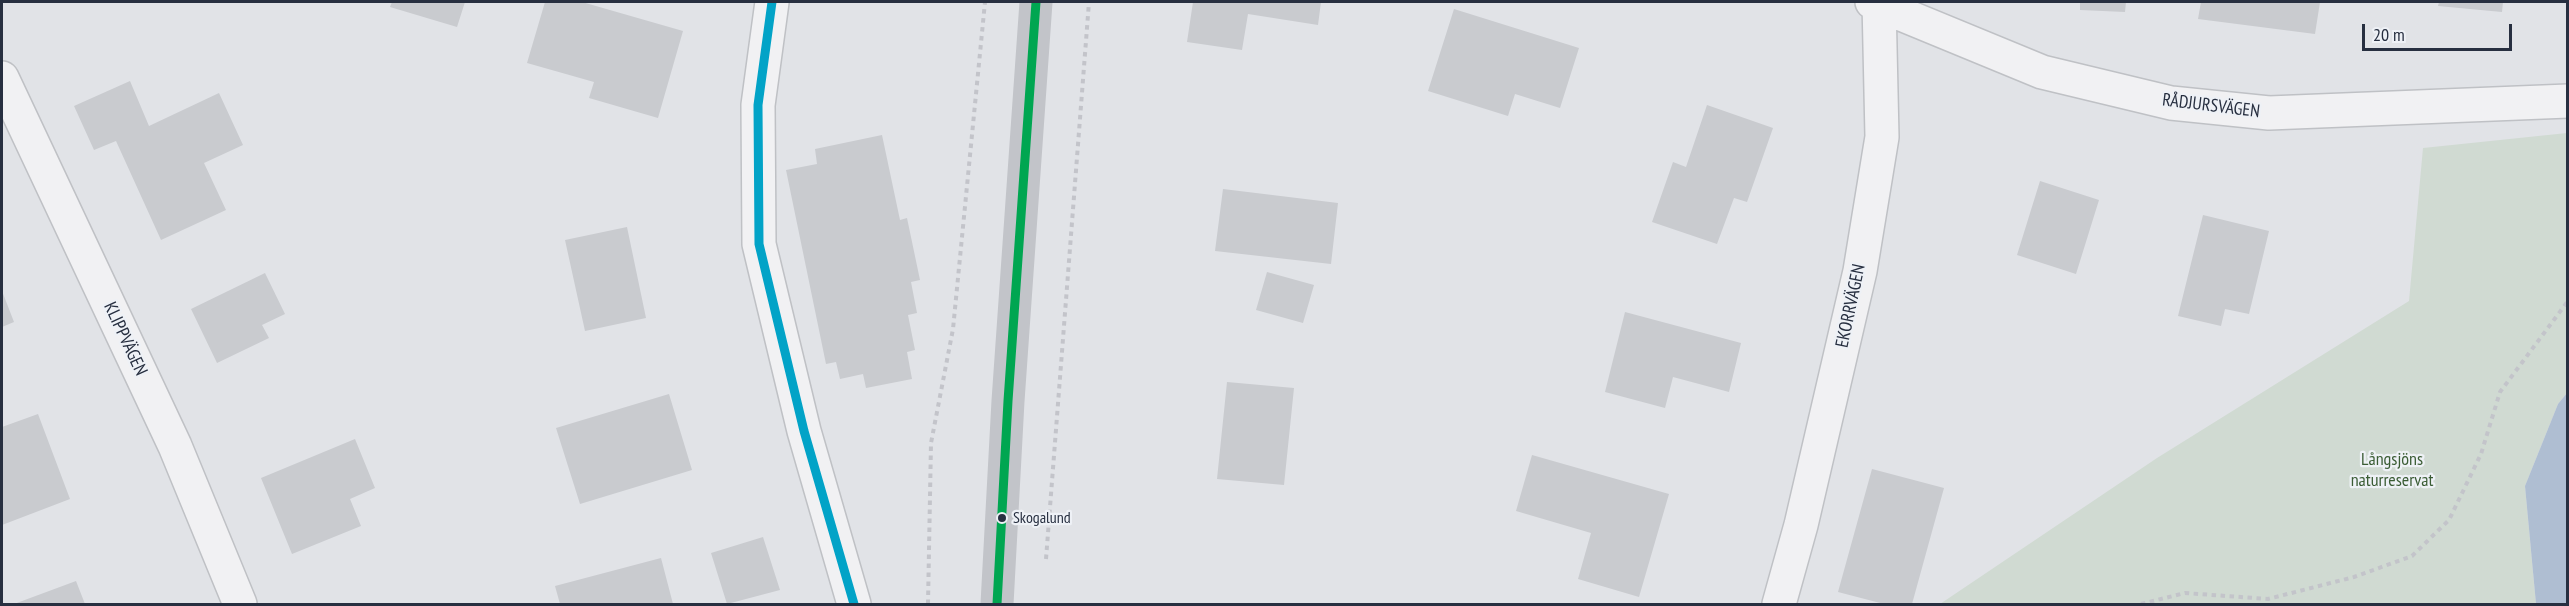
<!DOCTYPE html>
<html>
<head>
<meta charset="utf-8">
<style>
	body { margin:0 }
	#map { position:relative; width:2569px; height:606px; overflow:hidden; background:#e1e3e7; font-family:"PT Sans Narrow",sans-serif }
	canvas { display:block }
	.frame { position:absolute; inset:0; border:3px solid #272f40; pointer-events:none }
	.scale { position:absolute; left:2362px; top:24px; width:150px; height:27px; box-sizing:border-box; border:3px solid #272f40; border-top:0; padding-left:8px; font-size:18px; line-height:21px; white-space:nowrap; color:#272f40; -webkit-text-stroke:4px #eef1f6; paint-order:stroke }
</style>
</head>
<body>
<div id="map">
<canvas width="2569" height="606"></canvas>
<div class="frame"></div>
<div class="scale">20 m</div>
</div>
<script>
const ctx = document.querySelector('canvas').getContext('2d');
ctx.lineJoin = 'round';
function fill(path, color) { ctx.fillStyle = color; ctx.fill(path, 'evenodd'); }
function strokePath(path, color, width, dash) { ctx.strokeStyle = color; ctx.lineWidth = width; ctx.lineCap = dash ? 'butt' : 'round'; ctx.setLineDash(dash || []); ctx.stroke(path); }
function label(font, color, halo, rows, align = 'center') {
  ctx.font = font + ' "PT Sans Narrow",sans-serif'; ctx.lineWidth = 4.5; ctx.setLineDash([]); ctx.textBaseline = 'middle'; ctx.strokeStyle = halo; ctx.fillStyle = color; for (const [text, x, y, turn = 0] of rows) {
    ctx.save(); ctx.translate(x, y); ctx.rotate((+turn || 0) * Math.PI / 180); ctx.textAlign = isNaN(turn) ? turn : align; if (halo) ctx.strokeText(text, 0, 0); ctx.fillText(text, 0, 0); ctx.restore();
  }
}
const green = new Path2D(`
	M2567 133V393L2558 404 2525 486 2536 604H1940L2157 458 2409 301 2423 148Z`);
const water = new Path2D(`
	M2567 393V604H2536L2525 486 2558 404Z`);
const building = new Path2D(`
	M392 2H465L457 27 390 7Z
	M545 2H582L683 31 658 118 589 98 594 82 527 63Z
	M1193 2H1321L1318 25 1248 14 1242 50 1187 42Z
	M2080 2H2126L2125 12 2080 10Z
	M2201 2H2320L2315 34 2198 19Z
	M2439 2H2503L2502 12 2438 6Z
	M1454 9 1579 48 1560 108 1515 94 1508 116 1428 91Z
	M130 81 149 126 219 93 243 145 204 163 226 210 161 240 116 141 94 150 74 106Z
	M1707 105 1773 128 1747 202 1734 198 1717 244 1652 222 1673 162 1686 167Z
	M882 135 900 220 907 218 920 280 911 282 917 313 908 315 915 350 907 352 912 379 866 388 863 374 840 379 836 362 826 364 786 170 817 164 815 149Z
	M2040 181 2099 200 2076 274 2017 255Z
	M1223 189 1338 203 1331 264 1215 251Z
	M2203 215 2269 231 2249 314 2225 309 2221 326 2178 316Z
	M627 227 646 318 585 331 565 240Z
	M1267 272 1314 285 1303 323 1256 310Z
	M265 273 285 314 262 325 269 338 217 363 191 309Z
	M2 291 14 322 2 327Z
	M1625 312 1741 343 1729 392 1673 377 1665 408 1605 392Z
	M1227 382 1294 388 1284 485 1217 479Z
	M669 394 692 470 580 504 556 428Z
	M38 414 70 499 2 525V427Z
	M355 439 375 488 350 499 361 526 292 554 261 478Z
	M1532 455 1669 494 1639 597 1578 579 1591 533 1516 511Z
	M1872 469 1944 488 1912 604H1884L1838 592Z
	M763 537 780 590 727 604 711 553Z
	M661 558 673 604H560L555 586Z
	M76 581 85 604H14Z`);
const path = new Path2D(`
	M1046 559 1089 2
	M928 604 931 443 953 329 985 2
	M2141 604 2185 593 2268 599 2354 577 2412 556 2449 520 2481 454 2500 392 2568 301`);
const street = new Path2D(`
	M772 2 758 105 759 244 804 431 854 604
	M1872 2 2042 72 2171 103 2269 113 2568 101
	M2 78 175 446 240 604
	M1779 604 1801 525 1860 271 1882 137 1879 2`);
const secondary = new Path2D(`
	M997 604 1008 401 1036 2`);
const bus1 = new Path2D(`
	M772 2 758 105 759 244 804 431 854 604`);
const bus2 = new Path2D(`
	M997 604 1008 401 1036 2`);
const markers = [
	[1002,518,5,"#272f40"]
];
const busNames = [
	["Skogalund",1013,518]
];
const streetNames = [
	["RÅDJURSVÄGEN",2211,106,7],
	["EKORRVÄGEN",1851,306,-78],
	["KLIPPVÄGEN",125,339,65]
];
const parkNames = [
	["Långsjöns",2392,460],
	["naturreservat",2392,481]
];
fill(green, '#d0dad2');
fill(water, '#afbed2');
fill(building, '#c9cbcf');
strokePath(street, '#bfc1c5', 36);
strokePath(path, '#c3c4ca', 4, [4.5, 4.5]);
strokePath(street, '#f1f1f3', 33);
strokePath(secondary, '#c2c4c9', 33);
strokePath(bus1, '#02a3c7', 9);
strokePath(bus2, '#00a651', 9);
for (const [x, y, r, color] of markers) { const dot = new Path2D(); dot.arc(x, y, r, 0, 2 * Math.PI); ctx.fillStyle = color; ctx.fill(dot); strokePath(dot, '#eef1f6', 2); }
label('16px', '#272f40', '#eef1f6', busNames, 'left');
label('18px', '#272f40', '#eef1f6', streetNames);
label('18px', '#3a5c34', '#eef1f6', parkNames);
</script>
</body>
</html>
